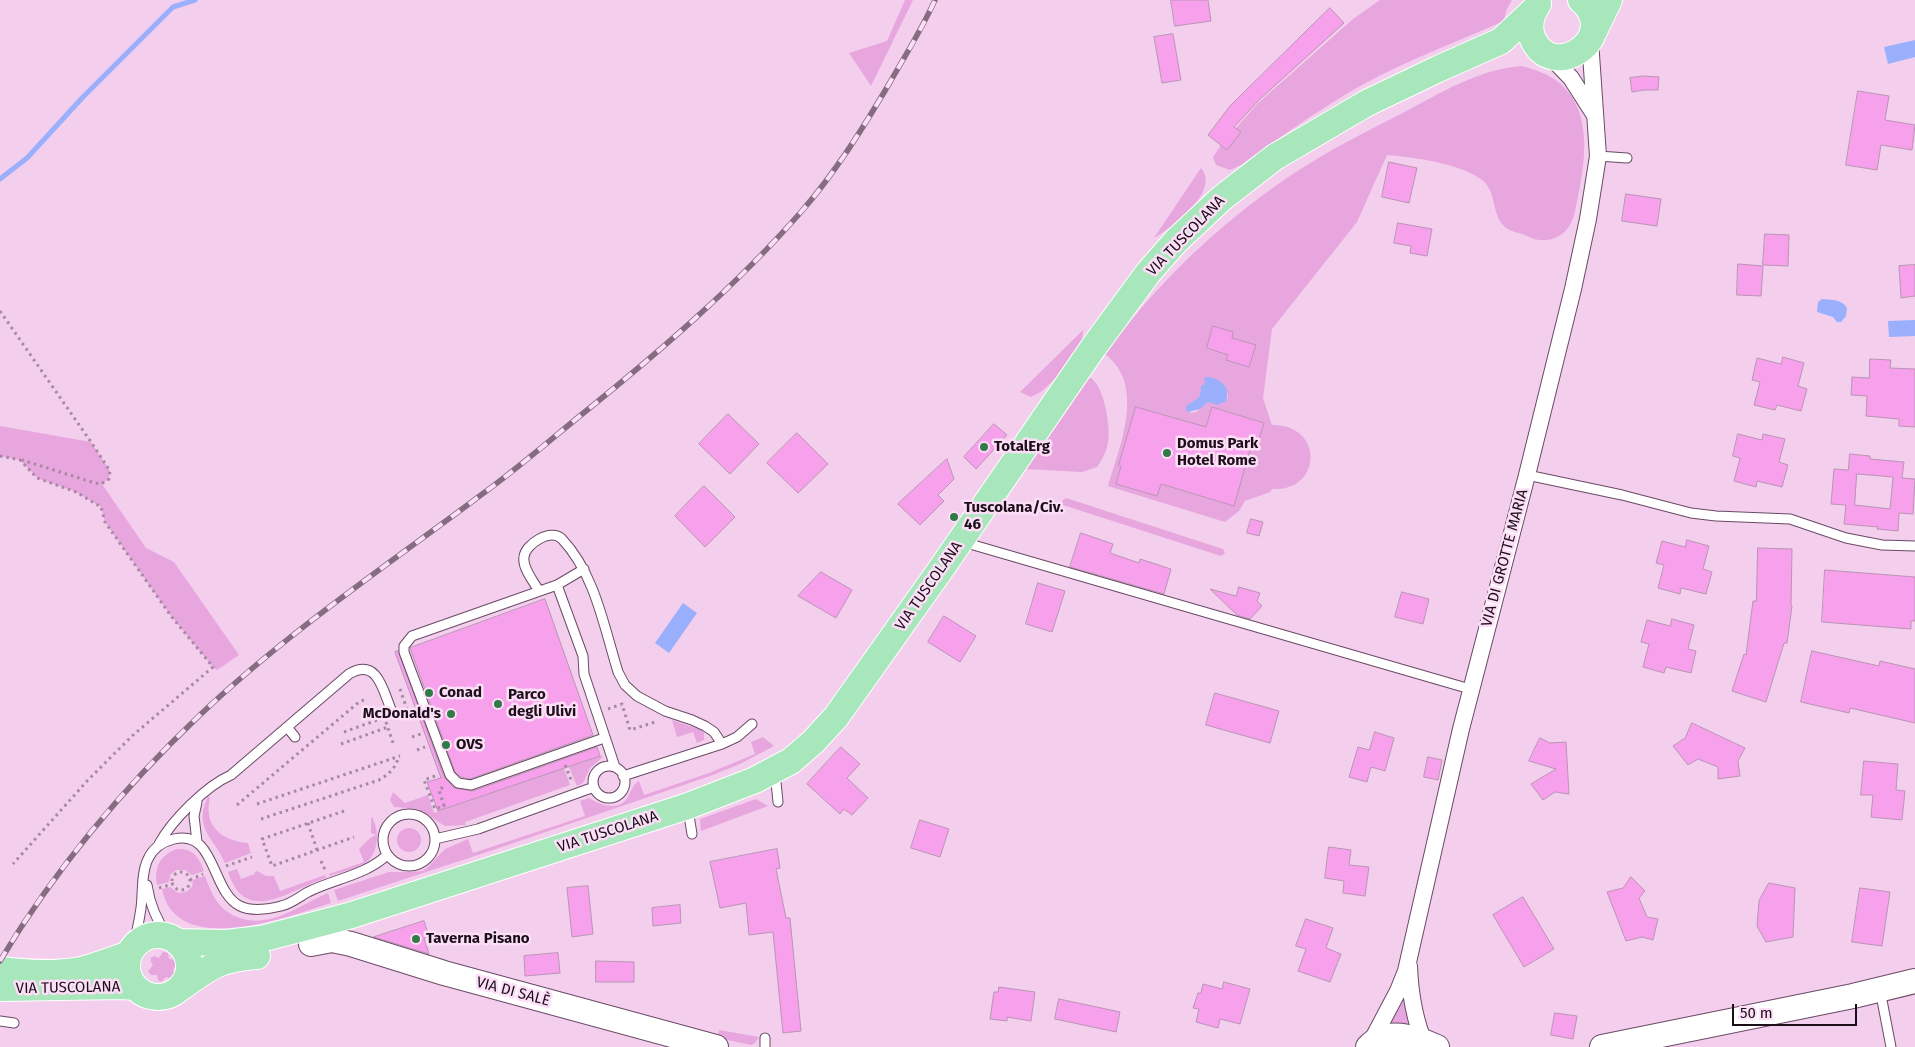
<!DOCTYPE html>
<html>
<head>
<meta charset="utf-8">
<style>
	body { margin:0 }
	#map { position:relative; width:1915px; height:1047px; overflow:hidden; background:#f3ceed; font-family:"Fira Sans",sans-serif }
	canvas { display:block }
	.scale { position:absolute; left:1732px; top:1004px; width:125px; height:22px; box-sizing:border-box; border:2px solid #1c0f1a; border-top:0; padding-left:6px; font-size:15px; line-height:18px; white-space:nowrap; color:#1c0f1a; -webkit-text-stroke:4px #fcdef7; paint-order:stroke }
</style>
</head>
<body>
<div id="map">
<canvas width="1915" height="1047"></canvas>
<div class="scale">50 m</div>
</div>
<script>
const ctx = document.querySelector('canvas').getContext('2d');
ctx.lineJoin = 'round';
function fill(path, color) { ctx.fillStyle = color; ctx.fill(path, 'evenodd'); }
function strokePath(path, color, width, dash) { ctx.strokeStyle = color; ctx.lineWidth = width; ctx.lineCap = dash ? 'butt' : 'round'; ctx.setLineDash(dash || []); ctx.stroke(path); }
function label(font, color, halo, rows, align = 'center') {
  ctx.font = font + ' "Fira Sans",sans-serif'; ctx.lineWidth = 5; ctx.setLineDash([]); ctx.textBaseline = 'middle'; ctx.strokeStyle = halo; ctx.fillStyle = color; for (const [text, x, y, turn = 0] of rows) {
    ctx.save(); ctx.translate(x, y); ctx.rotate((+turn || 0) * Math.PI / 180); ctx.textAlign = isNaN(turn) ? turn : align; if (halo) ctx.strokeText(text, 0, 0); ctx.fillText(text, 0, 0); ctx.restore();
  }
}
const green = new Path2D(`
	M905 0H913L871 86 849 53 887 41Z
	M1380 0H1512L1506 11 1504 21C1465 38 1424 54 1385 73 1334 98 1288 132 1241 165L1230 170 1216 165 1213 157 1221 145 1227 149 1241 132 1236 128 1258 103 1353 19Z
	M1522 66C1541 71 1561 79 1572 97 1591 127 1584 169 1577 201 1575 211 1574 221 1567 229 1561 237 1550 241 1540 240 1534 240 1528 236 1522 234 1516 232 1509 231 1505 227 1491 215 1497 191 1482 180 1462 164 1413 157 1387 155L1357 222 1272 329 1263 398 1272 425C1324 424 1323 492 1272 489L1270 492 1245 501 1239 511 1225 522 1108 486C1120 446 1146 385 1105 354 1165 272 1244 200 1332 150 1355 137 1379 125 1403 113 1440 93 1479 69 1522 66ZM1213 326 1233 332 1227 354 1207 349ZM1233 338 1255 345 1249 367 1226 360ZM1205 378 1228 393V398L1221 404 1208 402 1196 412 1190 413 1193 402 1201 396 1203 385 1205 384ZM1136 407 1184 421 1234 506 1172 487 1163 478 1157 496 1116 484 1121 466 1119 465ZM1212 407 1264 423 1256 449 1204 433Z
	M1201 168C1221 191 1172 228 1154 238Z
	M1083 330 1082 342 1058 376 1042 391 1031 397 1020 392Z
	M1089 377C1104 383 1111 428 1108 442 1107 451 1102 460 1097 467L1082 472 1026 469 1040 445 1086 378Z
	M0 426 91 442 110 471 109 479 102 484 146 548 174 562 239 655 217 670 213 667 171 616 105 522 101 507 76 492 37 478 20 460 0 456Z
	M1066 498 1223 549 1225 553 1221 556 1063 505 1062 501Z
	M672 720 702 730 704 733V740L697 743 693 732 677 737Z
	M763 737 774 746 740 764 710 776 496 849 338 901 334 890 389 872H411L422 871 427 868 445 849 468 839 473 853 585 816 580 801 589 798C600 805 619 812 628 797 632 790 632 785 639 781L644 795 709 773 755 754 751 742Z
	M602 755V758L590 768 583 783 577 786 569 767Z
	M564 768 570 785 465 822 466 825 445 826 418 809 394 807 390 800 393 792 405 803 428 795 434 813Z
	M208 796 210 798C203 826 222 841 248 843L251 853 225 863C213 836 193 829 208 796Z
	M756 799 768 806 701 831 700 819Z
	M372 817C380 831 379 854 364 864 354 870 340 872 330 876L329 874 364 862 359 849 370 838 376 835 371 833V818Z
	M397 840a12 12 0 1 1 24 0a12 12 0 1 1-24 0Z
	M177 849C193 848 199 857 204 871L192 875 185 870H176L170 875 169 882 157 885C154 867 160 855 177 849Z
	M237 869 241 879 255 874V872L257 871 266 876H274L280 891 325 875 326 878C292 888 246 928 228 872Z
	M205 876C212 895 218 909 237 917 270 930 299 905 328 893L331 903C287 917 176 959 162 889L170 887 178 893 186 892 192 887 193 880Z
	M163 952 168 953 169 959 175 960 178 963 173 970 175 972V977L171 979 166 977 161 982 158 980 157 975H151L148 971 153 965 151 962V958L154 956 159 958Z
	M1402 994 1414 1029 1386 1026Z
	M719 1030 759 1037 755 1043 751 1045 718 1038Z`);
const water = new Path2D(`
	M1915 40V57L1888 64 1884 47Z
	M1822 299C1831 300 1842 299 1847 308L1846 316 1841 322H1837L1833 317 1817 312 1818 302Z
	M1915 320V336L1889 337 1888 321Z
	M1206 377C1219 377 1232 387 1226 401L1218 405 1208 402 1200 409 1188 412 1186 410V406C1195 399 1202 400 1201 386L1205 384 1204 379Z
	M683 603 697 613 669 653 655 643Z`);
const stream = new Path2D(`
	M0 179 27 158 83 97 173 7 195 0`);
const building = new Path2D(`
	M1171 0H1208L1211 21 1175 26Z
	M1330 8 1344 23 1260 99 1234 127 1241 132 1227 150 1208 135 1230 106Z
	M1173 34 1181 80 1162 83 1154 37Z
	M1644 76 1659 77 1658 90H1644L1632 92 1630 78Z
	M1858 91 1889 96 1885 120 1915 125 1912 150 1881 145 1877 170 1846 165Z
	M1389 162 1417 168 1409 203 1382 197Z
	M1626 194 1661 199 1657 226 1622 221Z
	M1398 223 1432 229 1427 256 1410 253 1411 246 1394 243Z
	M1765 234 1789 235 1788 266 1763 265Z
	M1738 264 1763 266 1761 296 1737 295Z
	M1915 265V296L1901 298 1899 266Z
	M1213 326 1233 332 1232 338 1256 345 1249 367 1226 360 1228 355 1207 348Z
	M1783 357 1804 363 1798 386 1807 389 1801 411 1777 405 1775 410 1754 405 1760 382 1752 380 1757 358 1781 364Z
	M1870 359 1891 360 1890 368 1915 369V427L1899 426V419L1866 416 1867 396 1851 395 1852 377 1869 378Z
	M1136 407 1206 427 1212 407 1264 423 1256 449 1251 447 1234 506 1161 484 1157 496 1116 484 1121 466 1119 465Z
	M728 414 759 444 730 474 699 444Z
	M994 424 1007 435 976 469 964 457Z
	M797 433 828 464 798 493 767 463Z
	M1738 434 1762 440 1763 434 1785 439 1779 462 1788 465 1782 487 1757 481 1756 487 1734 481 1740 458 1733 456Z
	M1850 454 1870 456V459L1904 462 1902 478 1915 479 1913 514 1899 513 1898 531 1877 529 1878 527 1844 524 1846 505 1831 504 1834 469 1848 470ZM1857 474 1893 477 1890 509 1855 505Z
	M947 459 954 479 938 495 944 501 920 525 898 504Z
	M704 486 735 517 705 547 675 516Z
	M1251 519 1263 522 1259 536 1247 533Z
	M1081 533 1113 544 1110 553 1139 563 1140 559 1171 569 1164 594 1070 567Z
	M1687 540 1709 546 1703 569 1712 572 1706 594 1681 588 1680 594 1658 588 1664 565 1656 563 1662 541 1685 547Z
	M1758 548 1792 549 1791 606H1792L1787 643H1784L1766 702 1732 691 1744 654 1746 655 1753 601H1756Z
	M1825 570 1915 577V621H1911V629L1822 622Z
	M821 572 852 590 836 618 798 596Z
	M1038 583 1065 591 1052 632 1026 624Z
	M1239 587 1260 593 1257 601 1262 606 1250 619 1237 615 1210 589 1236 596Z
	M1402 592 1429 599 1423 624 1395 617Z
	M545 599 593 735 470 779 461 777 455 772 410 648Z
	M944 616 976 636 960 662 928 642Z
	M1672 619 1694 625 1688 649 1696 651 1691 673 1666 667 1664 673 1643 667 1649 644 1641 642 1647 620 1670 626Z
	M398 651 444 777 454 788 473 791 597 747 600 756 438 811 427 782 441 778 395 652Z
	M1812 651 1879 666 1880 661 1915 669V723L1850 708 1849 713 1801 702Z
	M1215 693 1279 711 1270 743 1206 725Z
	M1692 723 1745 748 1738 761 1740 776 1718 779V767L1698 759 1688 765 1673 746 1685 738Z
	M1375 732 1394 738 1385 771 1371 767 1367 782 1349 777 1358 747 1369 750Z
	M1540 738 1550 743 1566 742 1569 794 1555 792 1543 800 1531 784 1556 769 1529 761Z
	M841 747 860 764 847 778 868 798 852 815 844 809 840 814 807 784Z
	M1428 757 1442 760 1438 780 1424 777Z
	M1864 761 1898 764 1896 790 1905 791 1902 820 1871 817 1873 795H1861Z
	M920 820 949 829 940 857 911 848Z
	M1329 847 1351 850 1349 865 1369 867 1365 896 1343 893 1344 881 1325 878Z
	M777 849 780 868 776 869 786 918H790L801 1031 783 1033 773 932 749 935 746 903 720 908 710 862Z
	M1631 877 1645 891 1639 898 1647 917 1658 919 1653 940 1642 937 1626 941 1607 892 1623 888Z
	M1769 883 1795 888 1793 937 1766 942 1757 926 1759 901Z
	M588 886 593 934 572 937 567 888Z
	M1860 888 1890 892 1882 946 1852 942Z
	M1523 897 1554 949 1524 967 1493 915Z
	M680 905 681 923 653 926 652 908Z
	M1306 919 1333 928 1326 948 1341 954 1330 982 1298 971 1306 949 1296 946Z
	M424 921 429 937 424 938 429 954 374 937Z
	M558 953 560 973 525 976 524 956Z
	M596 961 634 962V982H596Z
	M1224 982 1250 989 1240 1024 1220 1019 1218 1028 1196 1022 1199 1009 1193 1008 1198 993H1201L1203 984 1222 989Z
	M999 987 1035 992 1031 1021 1007 1017V1021L990 1019 994 992H998Z
	M1059 999 1120 1012 1116 1032 1055 1019Z
	M1555 1013 1577 1016 1573 1039 1551 1035Z`);
const path = new Path2D(`
	M0 311 91 442 110 471 109 479 101 484 95 483 22 460
	M0 456 20 460 37 478 76 492 101 507 105 522 171 616 213 667 132 736 87 781 13 864
	M400 689 409 715
	M608 709 622 704 630 730 658 721
	M386 722 393 743 396 742
	M344 732 383 718
	M412 737 421 734
	M341 744 388 727
	M417 750 425 747
	M565 765 572 782
	M435 776 424 780 435 809 444 806 439 790 441 788 445 789
	M257 804 400 756
	M237 805 359 702 366 699
	M344 811 262 839 272 866 354 837
	M261 819 379 780C388 775 397 767 398 757
	M308 823 317 850
	M321 861 326 872
	M226 866 252 857
	M172 881a9 9 0 1 1 18 0a9 9 0 1 1-18 0Z
	M190 880 203 874
	M159 888 173 884`);
const lane = new Path2D(`
	M1598 156 1627 158
	M1527 475 1622 495 1691 513 1716 516 1790 519 1846 538 1882 545 1915 546
	M963 542 1470 689
	M557 585 584 569
	M539 591C534 582 522 568 524 557 525 544 551 528 562 539 595 574 604 627 618 672L625 685 637 696 665 711 692 720 705 726 714 732 722 744
	M287 727 295 737
	M604 738 471 785 458 783 450 775 404 652V646L412 636 557 585 583 656 584 674 615 767
	M593 782a16 16 0 1 1 32 0a16 16 0 1 1-32 0Z
	M775 772 778 802
	M623 776 722 744 737 737 752 724
	M197 802 194 816 197 842
	M688 809 692 834
	M383 840a26 26 0 1 1 52 0a26 26 0 1 1-52 0Z
	M435 839 478 829 594 787
	M159 844C172 820 206 786 231 775L349 674C378 657 383 691 392 712
	M147 885C150 905 156 920 168 936
	M132 949C136 936 139 922 141 908 143 893 141 873 148 859 153 848 161 842 174 839 216 829 211 892 240 906 252 912 269 909 281 906 291 904 299 897 308 892 334 879 366 875 387 855
	M1880 990 1891 1047
	M0 1021 14 1023
	M765 1047V1038`);
const street = new Path2D(`
	M1548 54 1571 78 1594 114
	M1409 966C1410 992 1415 1022 1426 1047
	M1370 1044 1398 991 1406 971 1461 729 1527 475 1573 289 1588 219 1598 156 1590 40`);
const secondary = new Path2D(`
	M311 944 332 940 351 944 444 973 716 1047
	M1368 1047C1386 1027 1415 1037 1437 1047
	M1602 1047 1853 996 1915 981`);
const primary = new Path2D(`
	M1538 4C1531 14 1528 25 1532 37 1551 85 1623 37 1581 0
	M1594 31 1609 0
	M127 966a31 31 0 1 1 62 0a31 31 0 1 1-62 0Z
	M177 942 226 943 261 939 352 915 688 806 755 780 791 761 813 742 836 717 941 569 1093 348 1148 273 1176 241 1222 198 1275 157 1367 103 1438 69 1501 41 1534 10
	M0 970C27 973 54 975 81 970 97 966 114 959 129 954
	M0 988 122 986 135 987
	M179 989C208 968 220 958 257 956`);
const rail = new Path2D(`
	M0 961C55 869 123 788 201 714 289 631 389 564 485 492 518 468 549 441 581 415 658 353 735 287 801 212 835 173 863 128 889 84 905 56 922 29 935 0`);
const markers = [
	[984,447,5,"#317b49"],
	[1167,453,5,"#317b49"],
	[954,517,5,"#317b49"],
	[429,693,5,"#317b49"],
	[498,704,5,"#317b49"],
	[451,714,5,"#317b49"],
	[446,745,5,"#317b49"],
	[416,939,5,"#317b49"]
];
const streetNames = [
	["VIA TUSCOLANA",1186,236,-46],
	["VIA DI GROTTE MARIA",1505,558,-75],
	["VIA TUSCOLANA",929,586,-55],
	["VIA TUSCOLANA",608,832,-18],
	["VIA TUSCOLANA",68,988,-1],
	["VIA DI SALÈ",513,992,15]
];
const poiNames = [
	["Domus Park",1177,444],
	["Hotel Rome",1177,461],
	["TotalErg",994,447],
	["Tuscolana/Civ.",964,508],
	["46",964,525],
	["Conad",439,693],
	["Parco",508,695],
	["degli Ulivi",508,712],
	["McDonald's",441,714,"right"],
	["OVS",456,745],
	["Taverna Pisano",426,939]
];
fill(green, '#e8a6df');
fill(water, '#9ab0fc');
strokePath(stream, '#9ab0fc', 5);
fill(building, '#f7a0ec');
strokePath(building, '#b895b3', 1);
strokePath(lane, '#6a4a65', 11);
strokePath(street, '#6a4a65', 18);
strokePath(secondary, '#6a4a65', 26);
strokePath(primary, '#fff', 28);
strokePath(path, '#a589a0', 3, [2.5, 4]);
strokePath(lane, '#fff', 9);
strokePath(street, '#fff', 16);
strokePath(secondary, '#fff', 24);
strokePath(primary, '#a8e6bb', 26);
strokePath(rail, '#856c81', 5.5);
strokePath(rail, '#fcdef7', 4, [11]);
for (const [x, y, r, color] of markers) { const dot = new Path2D(); dot.arc(x, y, r, 0, 2 * Math.PI); ctx.fillStyle = color; ctx.fill(dot); strokePath(dot, '#fcdef7', 2); }
label('15px', '#1c0f1a', '#fcdef7', streetNames);
label('bold 15px', '#1c0f1a', '#fcdef7', poiNames, 'left');
</script>
</body>
</html>
